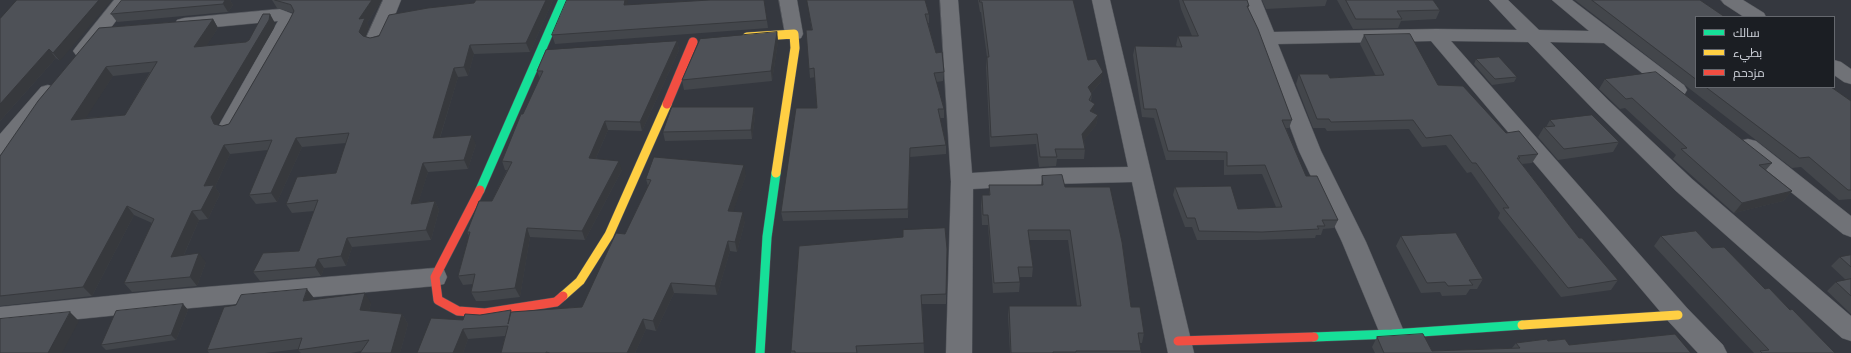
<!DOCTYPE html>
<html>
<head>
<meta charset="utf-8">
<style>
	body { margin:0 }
	#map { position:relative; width:1851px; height:353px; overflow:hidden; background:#35383f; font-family:Ubuntu,Cairo,sans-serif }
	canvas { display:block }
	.legend { position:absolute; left:1695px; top:16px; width:140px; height:72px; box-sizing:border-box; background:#1b1e23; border:1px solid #65686e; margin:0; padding:5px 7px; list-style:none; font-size:12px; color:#d3d7df }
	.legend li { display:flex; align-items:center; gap:8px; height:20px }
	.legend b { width:20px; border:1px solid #65686e }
</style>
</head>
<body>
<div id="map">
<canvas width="1851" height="353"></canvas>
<ul class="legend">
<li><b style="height:5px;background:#16e098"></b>سالك</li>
<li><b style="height:5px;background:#ffcf43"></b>بطيء</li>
<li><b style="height:5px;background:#f24e42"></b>مزدحم</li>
</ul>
</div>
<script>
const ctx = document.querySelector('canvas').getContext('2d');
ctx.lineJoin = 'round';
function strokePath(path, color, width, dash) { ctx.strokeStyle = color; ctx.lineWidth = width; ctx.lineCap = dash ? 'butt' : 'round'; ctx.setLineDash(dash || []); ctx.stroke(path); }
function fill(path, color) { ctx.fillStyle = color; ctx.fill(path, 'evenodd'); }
const street = new Path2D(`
	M114 0H132L90 55 83 57 76 55 73 51 76 47Z
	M383 0H401L385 40 382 44 375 46 368 44 365 40Z
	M779 0H797L803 34 801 38 794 40 787 38 785 34Z
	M940 0H958L972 173 1051 168 1128 167 1092 0H1110L1194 353H1168L1132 182 1051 184 973 189 972 353H946L951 182Z
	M1243 0H1261L1274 32 1436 29 1517 30 1489 0H1508L1539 30 1589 31 1552 0H1572L1684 85 1687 90 1684 95 1677 96 1670 95 1604 43 1550 42 1608 100 1692 179 1851 316V341L1842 338 1676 191 1594 110 1528 42 1451 41 1687 308 1723 345 1727 353H1698L1669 322 1431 41 1278 44 1321 151 1366 242 1405 334 1401 341 1392 344 1383 341 1342 242 1299 151Z
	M1721 0H1743L1764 13 1766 17H1744L1724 4Z
	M280 9 295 15 297 19 293 29 235 132 228 134 221 132 218 127 278 21 184 30 177 28 175 24 177 20 184 18Z
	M1834 60 1841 62 1851 69V84L1844 82 1834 75Z
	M48 85 55 87 58 92 55 97 8 153 0 155V134L41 87Z
	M1748 139 1756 141 1851 216V237L1843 234 1740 151 1737 146 1740 141Z
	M435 268 444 270 447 277 444 284 435 286 158 311 0 327V307L158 291Z`);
const fast = new Path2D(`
	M480 190 563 0
	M1314 337 1392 334 1522 325
	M760 353 767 237 776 173`);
const slow = new Path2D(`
	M747 37 794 34 795 48 776 173
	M563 296 580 281 609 235 667 104
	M1522 325 1678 315`);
const jam = new Path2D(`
	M667 104 693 42
	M480 190 435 277 438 300 458 311 485 313 556 302 563 296
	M1178 341 1314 337`);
const wall = new Path2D(`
	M17 0 60 61 56 58 0 121V19Z
	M230 0 233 5 228 12 117 22 111 14Z
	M272 0H382L367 23 369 27 365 37 370 38 474 3 476 0H553L530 52 474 54 468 76 458 77 440 138 476 144 468 169 428 172 418 203 435 201 439 210 431 240 352 247 346 266 324 268 321 276 260 281 253 272 299 251 314 211 292 213 286 204 336 173 346 143 302 147 277 202 256 204 249 195 268 150 230 154 215 187 220 194 208 219 199 220 184 255 206 262 197 286 132 292 124 283 152 223 134 215 92 296 0 306V156L99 28 213 19 218 28 206 46 246 42 275 23 274 28 217 125 222 126 229 124 289 21 293 13 277 8ZM150 72 125 115 85 118 113 76Z
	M764 0 768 28 555 44 552 35 627 5Z
	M807 0H925L929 14V23H928L936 53 944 72 943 81 936 82 944 109V118H940L946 145V154L910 157 908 218 783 221 781 212 817 108 815 77 810 78 806 30H812Z
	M978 0H1073L1088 60 1101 82 1091 93 1092 94 1091 101 1093 113 1098 115 1096 125 1084 140 1085 149 1084 159H1057L1056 166 1039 167 1036 144 990 147 986 67 987 57 981 12H980Z
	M1179 0H1247L1249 6 1248 8 1292 120 1289 128H1286L1306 176 1338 220 1334 228 1323 229 1321 235H1316L1315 238 1258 240H1197L1192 227H1185L1173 195 1175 187 1238 209 1276 207 1262 174 1224 175V160H1166L1154 118 1142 117 1133 55 1135 46 1177 47 1176 45 1178 36H1192L1181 9Z
	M1262 0H1327L1325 6 1266 9Z
	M1337 0H1433L1440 10 1436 19 1401 21 1398 28 1353 29Z
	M1575 0H1700L1696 17V87H1831L1851 101V199L1839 200 1801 167 1792 168Z
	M777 32 778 42 772 81 684 90 682 80Z
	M1364 35 1438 85 1506 133 1538 154 1532 163 1522 164 1579 238 1618 280 1611 290 1561 297 1498 218 1500 213 1471 172 1467 173 1446 145 1422 147 1409 129 1327 131 1325 128H1313L1296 84 1299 74 1330 78 1376 76 1360 44Z
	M677 41 679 50 642 131 608 130 596 158 622 170 585 240 530 237 520 297 485 301H476L471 292 473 284 463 285 458 276 469 236 467 232 492 201 507 170H505L502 161 540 79 537 71Z
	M1476 59 1517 77 1514 82 1492 85 1474 64Z
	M1605 79 1772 163 1766 170 1792 191 1783 201 1734 213 1673 159 1676 155 1625 108 1620 109 1599 89Z
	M754 107 755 116 752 139 665 141 663 132Z
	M1550 120 1619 142 1613 152 1558 160 1538 137 1544 127H1546Z
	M746 175 733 211 745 221 737 252 730 251 717 295 674 293 656 331 646 329 635 353H501L505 336 468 339 463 353H417L463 320 480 315 512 312 582 307 625 234 648 186 646 179Z
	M1042 176 1065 187 1131 307 1144 333 1142 343H1140L1141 351V353H1010L1008 315 1009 306H1077L1068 240H1029L1033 267 1032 277H1019L1020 282 1019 292 993 293 988 225H982L981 205 982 195H989V185H1041Z
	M1401 236 1483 279 1477 289H1470L1466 295 1442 296 1440 292 1421 293 1396 246Z
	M1661 236 1712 248 1765 289 1790 310 1835 353H1754L1654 246Z
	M947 249 946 304H922L924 353H791V351Z
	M1851 255V314L1827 291 1836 282 1846 280 1831 266 1840 257Z
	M314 298V300L371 303 369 311 402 314 408 324 400 353H360L361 351 351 353H301L298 350 299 349 265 353H209L207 350Z
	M183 304 188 310 176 340 106 350 101 345Z
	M1377 337 1432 351 1512 348 1516 343 1548 341 1569 345 1691 353H1375L1372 347Z`);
const shadedWall = new Path2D(`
	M99 0H112L60 61 53 53Z
	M225 0H230L233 5 228 12 223 4Z
	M372 0H382L367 23 369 27 364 41 359 32V19Z
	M546 0H553L530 52 526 43Z
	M625 0H628L626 14 624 5Z
	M270 14 275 23 274 28 217 126 214 124 211 117Z
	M213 19 218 28 200 56 194 47Z
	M777 32 778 42 772 81 771 71Z
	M677 41 679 50 642 131 640 122Z
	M470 45 474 54 468 76 464 67Z
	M49 49 56 58 0 121V104Z
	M106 67 113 76 79 129 71 120Z
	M454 68 458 77 437 147 433 138Z
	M1103 72 1101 82 1087 97 1088 87Z
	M1095 104 1093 114 1090 111Z
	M754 107 755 116 752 139 751 130Z
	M1098 115 1096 125 1081 144 1082 134Z
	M605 121 608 130 592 167 589 158Z
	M472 135 476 144 468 169 464 160Z
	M296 138 302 147 277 202 271 193Z
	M224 145 230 154 215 187 220 194 208 219 201 210 204 186Z
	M910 148V157L908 218V209Z
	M619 161 622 170 585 240 582 231Z
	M423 163 428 172 415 213 411 204Z
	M744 165 746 175 730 221 728 211Z
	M1792 191 1783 201 1734 213 1742 203Z
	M435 201 439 210 431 240 426 230Z
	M127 206 134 215 92 296 83 287Z
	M192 211 199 220 179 266 171 257Z
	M743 212 745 221 737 252 735 242Z
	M527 228 530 237 520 297 515 288Z
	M347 238 352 247 346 266 341 256Z
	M728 241 730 251 717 295 715 286Z
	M199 253 206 262 197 286 190 277Z
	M318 259 324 268 321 276 315 267Z
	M671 283 674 293 656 331 653 321Z
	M307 289 314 298 310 311 303 301Z
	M365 293 371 303 367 320 360 310Z
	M183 304 188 310 176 340 171 335Z
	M70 312 79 321 62 353H48Z
	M402 314 408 324 400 353H391Z
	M643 319 646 329 635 353H627Z
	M463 329 468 339 463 353H453Z`);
const building = new Path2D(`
	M17 0H99L53 53 49 49 0 104V19Z
	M122 0H225L223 4 111 14Z
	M275 0H372L359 19 365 18 359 32 363 36 370 38 379 36 389 15 428 8 474 3 476 0H546L526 43 470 45 464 67 454 68 433 138 472 135 464 160 423 163 411 204 435 201 426 230 347 238 341 256 318 259 315 267 253 272 263 253 299 251 318 200 286 204 297 177 336 173 349 133 296 138 271 193 249 195 272 140 224 145 204 186 214 185 201 210 192 211 171 257 199 253 190 277 124 283 154 219 127 206 83 287 0 296V156L38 101 99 28 213 19 194 47 246 42 249 40 263 14H270L269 20 211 117 214 124 222 126 229 124 289 21 294 11 291 5ZM157 62 125 115 71 120 106 67Z
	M567 0H625L624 5 710 0H764L767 20 552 35Z
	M807 0H925L929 14H925L936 53 942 52 944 72 934 73 944 109H938L946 145 910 148 908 209 781 212 796 108H817L814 68 809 69 806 30H812Z
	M980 0H1073L1088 60 1096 59 1103 72 1088 87 1092 94 1089 100 1095 104 1090 111 1098 115 1082 134 1085 149H1055L1057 157H1040L1037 134 991 137 987 57H989L982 2H980Z
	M1183 0H1247L1249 6H1247L1258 29 1292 120H1282L1306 176H1317L1338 220H1322L1325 226H1317L1319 229 1262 232 1199 231 1195 218H1187L1175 187 1231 186 1238 209 1282 207 1265 165 1227 166V152L1168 151 1156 109H1144L1135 46 1182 47 1178 36H1198Z
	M1346 0H1433L1440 10 1397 11 1402 19H1356Z
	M1592 0H1700L1725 17H1696V79Z
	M777 32 771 71 682 80 700 39Z
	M1410 34 1438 85 1463 86 1506 133 1519 131 1538 154 1518 156 1520 158H1517L1579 238H1582L1618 280 1568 288 1503 208H1509L1476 163H1472L1451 135 1426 138 1413 120 1331 122 1329 119H1317L1299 74H1328L1330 78 1384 75 1364 35Z
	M677 41 640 122 605 121 589 158 619 161 582 231 527 228 515 288 480 292H471L475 274 458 276 470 232H467L479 201H492L512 162 502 161 521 114H523L543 71H537L546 50Z
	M1499 57 1517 77 1495 79 1476 59Z
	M1656 72 1772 163 1759 165 1792 191 1742 203 1681 149 1687 148 1632 98 1626 99 1605 79Z
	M1706 87H1831L1851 101V190H1848L1809 157 1800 158Z
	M672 107H754L751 130 663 132Z
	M1592 115 1619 142 1564 149 1544 127 1555 126 1550 120Z
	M654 157 744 165 728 211 743 212 735 242 728 241 715 286 671 283 653 321 643 319 627 353H550L546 352V353H501L508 326 463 329 453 353H417L431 318 463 320 465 314 480 315 511 310 508 324 511 312 582 307 616 233 625 234 651 180 646 179Z
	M1062 175 1065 187H1110L1122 242 1131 307H1140L1144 333H1138L1141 351H1076V352H1053V353H1011L1009 306H1081L1070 230H1028L1033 267H1018L1020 282 994 283 988 215H983L982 195H990L989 185H1043L1042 176Z
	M945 228 947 249 946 294 921 295 924 343 856 346 857 353H795V351H791L799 246 903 237V230Z
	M1696 231 1712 248 1724 247 1765 289 1769 288 1790 310 1792 309 1835 353H1762L1760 351 1769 350 1661 236Z
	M1456 233 1483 279 1469 280 1473 285 1448 286 1445 282 1427 283 1401 236Z
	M1851 255V267L1840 257Z
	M1851 279V296L1836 282Z
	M307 289 303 301 365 293 360 310 402 314 391 353H360L369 340 298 350 302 338 207 350 224 307 236 305 241 295Z
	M183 304 171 335 101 345 116 311Z
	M70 312 48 353H0V319Z
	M1423 334 1432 351 1520 348 1516 343 1547 339 1548 341 1565 339 1569 345 1675 334 1691 353H1384L1377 337Z`);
strokePath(street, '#51545a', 1);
strokePath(fast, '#51545a', 10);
strokePath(slow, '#51545a', 10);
strokePath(jam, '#51545a', 10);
fill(street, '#707277');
strokePath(fast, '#16e098', 9);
strokePath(slow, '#ffcf43', 9);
strokePath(jam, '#f24e42', 9);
fill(wall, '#43464b');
fill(shadedWall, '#37393d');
fill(building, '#4e5157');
strokePath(building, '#37393d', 1);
</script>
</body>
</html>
